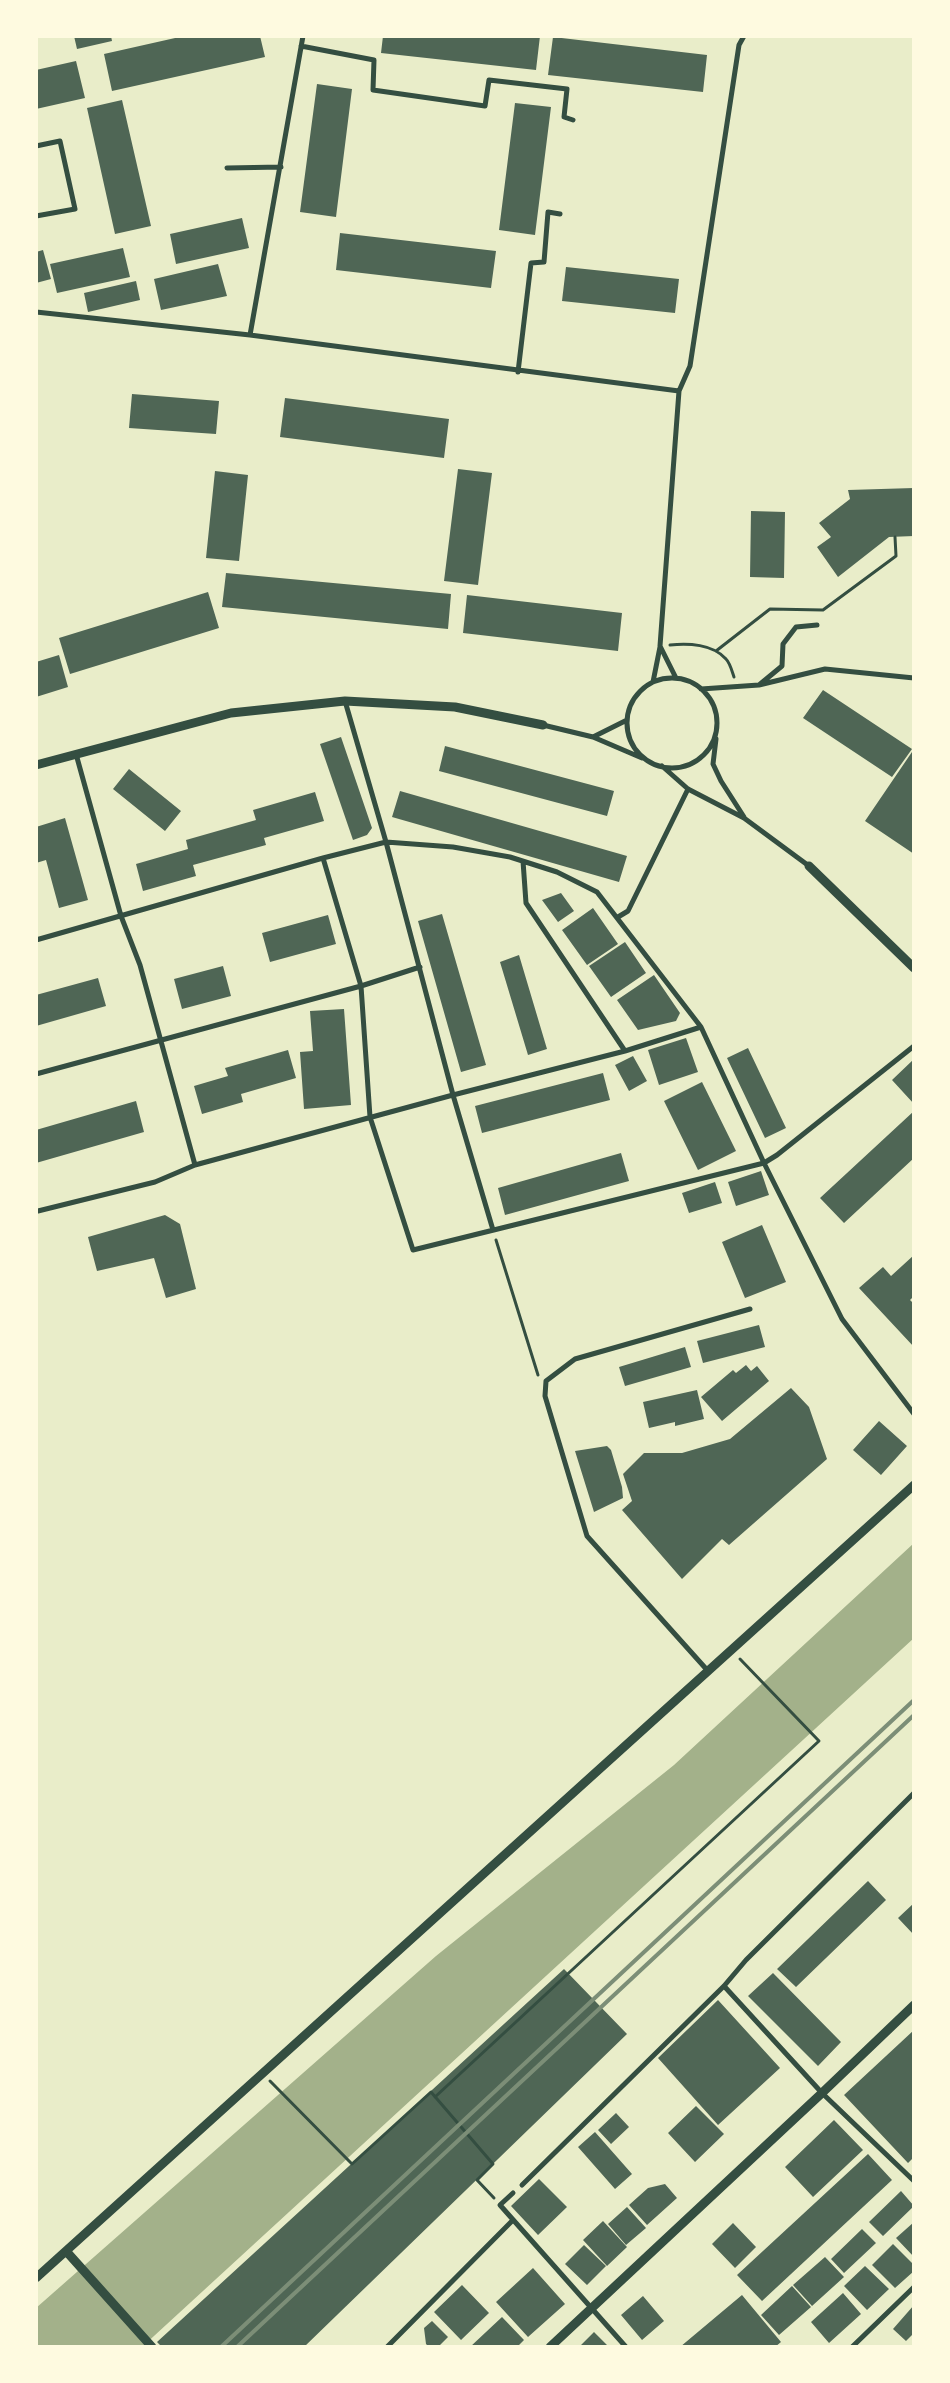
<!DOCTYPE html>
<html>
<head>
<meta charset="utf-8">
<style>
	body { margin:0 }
	#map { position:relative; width:950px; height:2383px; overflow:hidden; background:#e9edc9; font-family:"Archivo Narrow",sans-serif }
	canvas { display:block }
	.frame { position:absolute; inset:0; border:38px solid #fefae0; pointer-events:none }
</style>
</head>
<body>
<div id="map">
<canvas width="950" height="2383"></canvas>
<div class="frame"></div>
</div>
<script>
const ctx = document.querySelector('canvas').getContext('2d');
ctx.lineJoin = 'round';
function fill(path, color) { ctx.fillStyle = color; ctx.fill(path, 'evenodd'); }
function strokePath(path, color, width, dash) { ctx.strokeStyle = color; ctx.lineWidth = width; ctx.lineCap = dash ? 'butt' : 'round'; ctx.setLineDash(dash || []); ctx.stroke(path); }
const water = new Path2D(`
	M914 1543V1638L142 2347H36V2308L436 1956 674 1765Z`);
const building = new Path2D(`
	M74 36H111L112 41 77 49Z
	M184 36H260L265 57 112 91 104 54Z
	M383 36H540L536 70 381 53Z
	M553 37 707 55 703 92 548 75Z
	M76 61 85 98 36 109V70Z
	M317 84 352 89 336 217 300 212Z
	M122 100 151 226 115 234 87 108Z
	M515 103 551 107 535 235 499 230Z
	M242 218 249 248 176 264 170 234Z
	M340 233 496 251 491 288 336 270Z
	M123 248 130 277 57 293 50 264Z
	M43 250 51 279 36 283V252Z
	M218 264 227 296 161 310 154 279Z
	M566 267 679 279 675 313 562 301Z
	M136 281 140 300 88 312 84 293Z
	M132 394 219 401 216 434 129 428Z
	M285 398 449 419 444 458 280 437Z
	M458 469 492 473 478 585 444 581Z
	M215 471 248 475 239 561 206 558Z
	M914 488V536L889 537 838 577 817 547 831 537 819 523 850 499 848 490Z
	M751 511 785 512 784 578 750 577Z
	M226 573 451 594 448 629 222 607Z
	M208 592 219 628 70 674 59 638Z
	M467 595 622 613 618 651 463 633Z
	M59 655 68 687 36 697V662Z
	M823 690 912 749 892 777 803 718Z
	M341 737 372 828 367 835 353 840 320 744Z
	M445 746 614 791 607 816 439 771Z
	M914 749V854L865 821Z
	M129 769 181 811 165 831 113 789Z
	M400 791 627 856 619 882 392 817Z
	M315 792 324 821 264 838 266 845 193 865 196 876 143 891 136 864 188 849 186 840 256 820 253 810Z
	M65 818 88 900 59 908 46 860 36 863V827Z
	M561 893 574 911 558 922 542 900Z
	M593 908 618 944 587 965 562 930Z
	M442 914 486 1065 461 1072 418 921Z
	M328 915 336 944 270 962 262 933Z
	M625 942 646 973 611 997 589 966Z
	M519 955 547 1049 528 1055 500 962Z
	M223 966 231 996 182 1009 174 979Z
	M654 975 680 1013 676 1021 638 1030 617 1000Z
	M98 978 106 1006 36 1026V995Z
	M344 1009 351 1105 304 1109 300 1052 313 1051 310 1011Z
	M686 1038 698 1072 659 1085 648 1050Z
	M748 1048 786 1128 765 1138 727 1058Z
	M288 1050 296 1078 241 1094 243 1102 202 1114 194 1086 228 1076 225 1068Z
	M633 1056 647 1081 629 1091 615 1065Z
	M914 1059V1104L892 1080Z
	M603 1073 610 1100 482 1133 475 1106Z
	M702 1082 736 1151 698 1170 664 1101Z
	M136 1101 144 1132 36 1163V1130Z
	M914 1111V1158L844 1223 820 1198Z
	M621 1153 629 1181 505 1215 498 1188Z
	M761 1171 769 1195 736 1206 728 1182Z
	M715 1182 722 1203 689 1213 682 1193Z
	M165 1215 180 1224 196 1289 166 1298 154 1258 97 1271 88 1237Z
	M762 1225 786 1282 745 1298 722 1242Z
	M914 1255V1296L910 1300 914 1304V1347L859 1288 883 1267 891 1276Z
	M759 1325 765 1347 703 1363 697 1341Z
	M685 1347 691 1367 625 1386 619 1367Z
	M746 1365 751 1371 757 1366 769 1381 722 1421 701 1397 733 1370 736 1373Z
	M791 1388 809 1407 827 1459 729 1545 722 1539 682 1579 622 1510 632 1501 623 1474 644 1453H682L730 1439Z
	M697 1390 704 1419 675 1426V1422L649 1428 643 1402Z
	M879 1421 907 1446 881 1475 853 1450Z
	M607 1446 611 1450 622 1487 623 1498 594 1512 575 1451Z
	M868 1881 886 1900 796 1987 777 1969Z
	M914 1903V1935L898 1918Z
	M564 1969 627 2034 304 2347 160 2345 157 2342Z
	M773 1973 841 2042 818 2066 748 1996Z
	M718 2000 780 2068 718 2125 658 2058Z
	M914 2030V2157L908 2163 844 2095Z
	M696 2106 724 2134 695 2162 668 2133Z
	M616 2113 629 2127 611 2144 598 2130Z
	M834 2120 863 2150 813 2197 785 2167Z
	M595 2132 632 2174 615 2189 578 2147Z
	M868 2154 892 2180 762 2301 737 2275Z
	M539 2179 567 2207 538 2235 511 2206Z
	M665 2184 677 2198 647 2225 629 2205 648 2188Z
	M901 2191 914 2206 883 2236 869 2222Z
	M627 2207 646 2228 626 2245 608 2224Z
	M603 2221 627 2247 607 2266 583 2240Z
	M914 2222V2257L896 2238Z
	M733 2223 756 2247 735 2268 712 2244Z
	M862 2229 876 2243 844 2273 831 2259Z
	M893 2244 914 2265V2271L895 2288 872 2265Z
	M584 2245 606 2266 587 2285 565 2264Z
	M825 2257 844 2277 812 2306 793 2285Z
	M865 2266 889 2289 867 2310 844 2286Z
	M533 2268 565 2304 528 2337 496 2302Z
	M462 2285 489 2313 461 2340 434 2312Z
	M792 2286 811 2307 779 2335 761 2315Z
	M843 2293 861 2314 829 2343 811 2322Z
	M742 2295 781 2342 775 2347H680Z
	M643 2296 664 2321 642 2340 621 2315Z
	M914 2305V2333L906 2341 893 2329Z
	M502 2317 524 2340 517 2347H470Z
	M432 2321 448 2337 438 2347H429L426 2344 424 2328Z
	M594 2332 609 2347H579Z`);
const path = new Path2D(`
	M670 645C688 643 713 644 726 659 730 663 732 671 734 677
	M716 651 770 609 823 610 896 556 895 537
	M496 1240 538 1375
	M270 2081 352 2164 431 2092 493 2164 477 2180 494 2198
	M435 2097 819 1741 740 1659`);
const minor = new Path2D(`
	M301 46 374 60 373 90 485 106 489 80 567 89 564 117 573 120
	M36 146 60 141 75 209 36 216
	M227 168 281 167
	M36 312 250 335 679 391 690 366 739 45 744 36
	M250 335 303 36
	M518 372 531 263 544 262 548 212 560 214
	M676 678 660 646 679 391
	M627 723a45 45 0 1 1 90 0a45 45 0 1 1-90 0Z
	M653 682 660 647
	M759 685 825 669 914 678
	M701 689 759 685 782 666 783 644 796 627 817 625
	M543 725 593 737 642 758
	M593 737 627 720
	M716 739 713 764 721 781 744 817
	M76 754 121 916 140 965 195 1165
	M662 766 688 789 744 818 809 866
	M323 858 361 986 370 1117 413 1250 764 1163 777 1155 914 1046
	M523 861 526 903 625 1051
	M618 917 628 911 688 789
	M36 940 323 858 386 842 345 701
	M701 1027 625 1051 453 1095 386 842 453 847 510 857 557 872 597 892 701 1027 764 1163 842 1319 914 1414
	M36 1074 361 986 420 967
	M38 1211 155 1182 195 1165 453 1095 493 1230
	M708 1671 587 1536 545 1396 546 1381 575 1359 750 1309
	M724 1986 822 2093 914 2181
	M522 2185 724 1986 746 1960 914 1793
	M513 2193 500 2205 626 2347
	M387 2347 513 2220
	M852 2347 914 2287`);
const tertiary = new Path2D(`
	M36 765 231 713 345 701 455 707 543 725
	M809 866 914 968
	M66 2251 152 2347
	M36 2278 914 1485
	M550 2347 822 2093 914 2005`);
const rail = new Path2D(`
	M221 2347 914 1700
	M237 2347 914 1715`);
fill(water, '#a3b18a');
fill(building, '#4f6655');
strokePath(path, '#344e41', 3);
strokePath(minor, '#344e41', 5);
strokePath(tertiary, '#344e41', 9);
strokePath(rail, '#7c8e77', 4);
</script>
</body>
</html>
